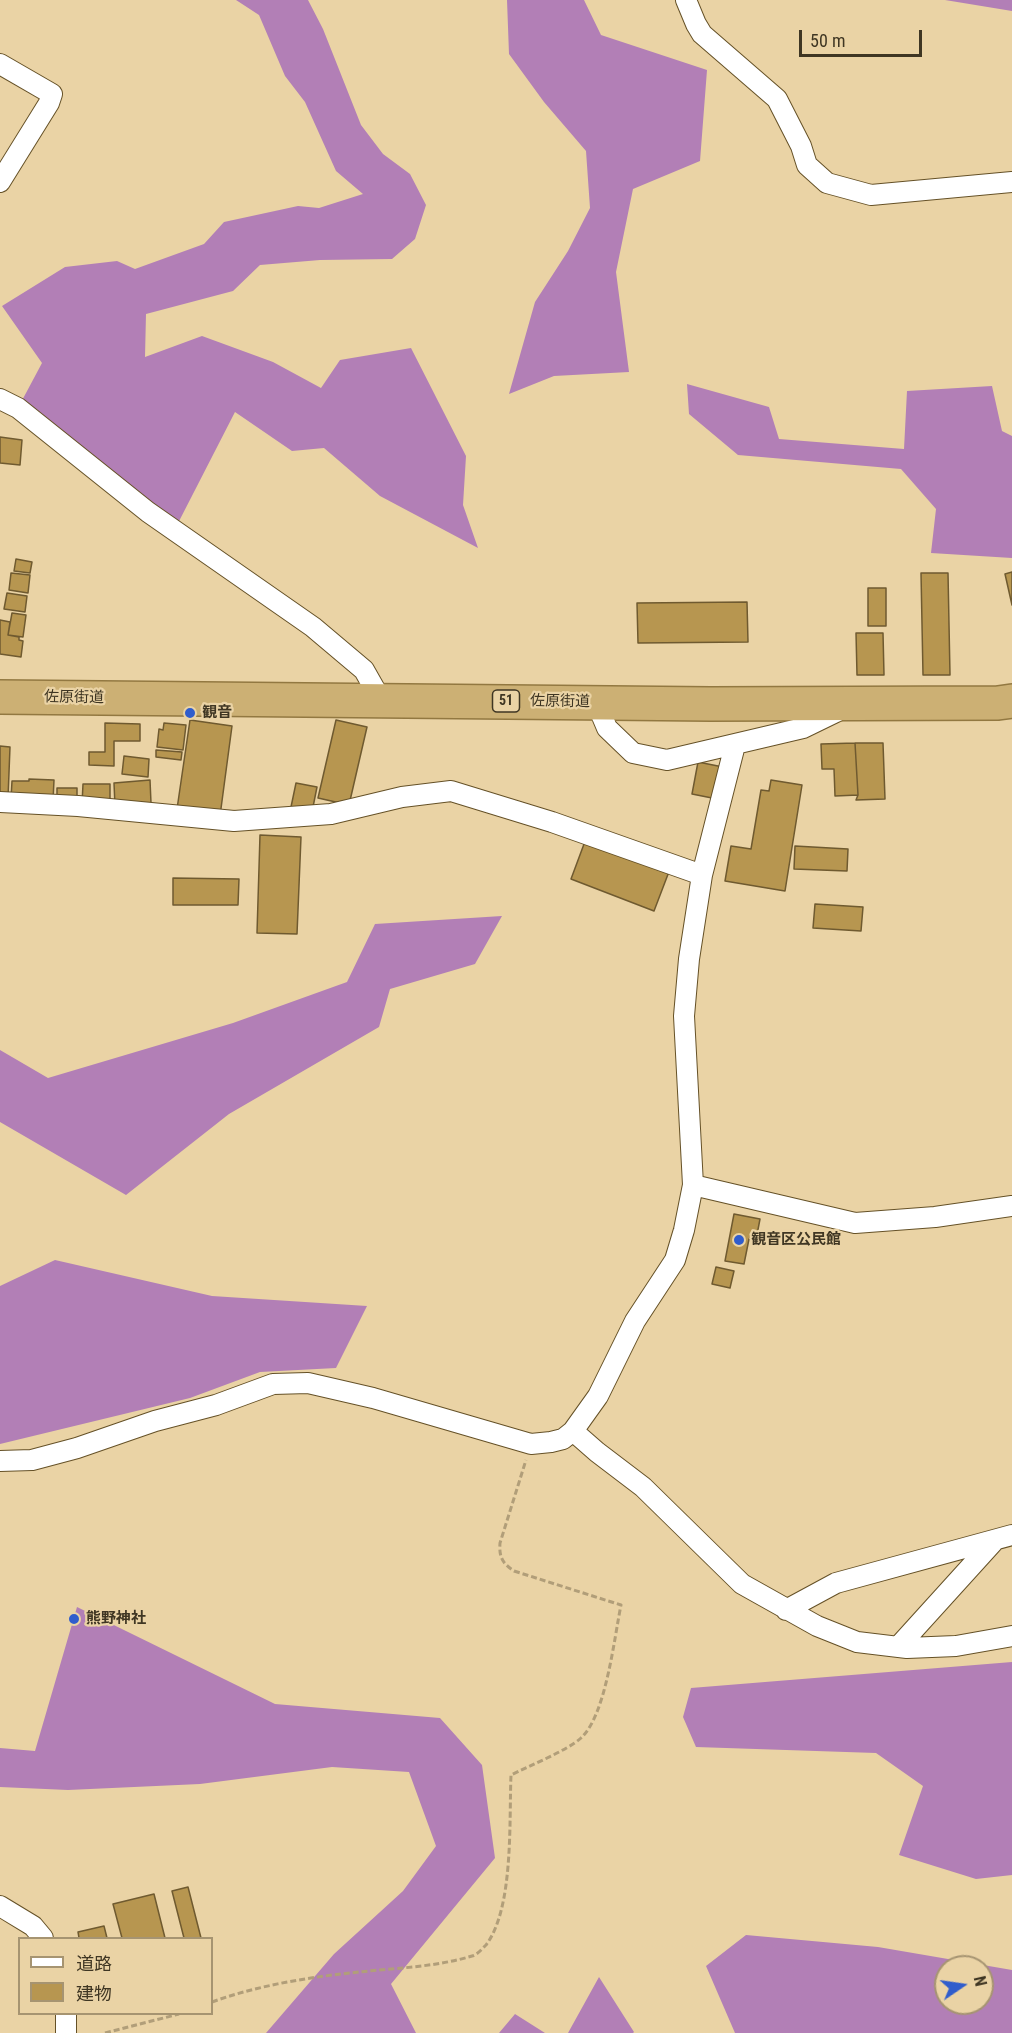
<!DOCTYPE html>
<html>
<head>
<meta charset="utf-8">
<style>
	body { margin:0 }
	#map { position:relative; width:1012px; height:2033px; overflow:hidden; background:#ead3a5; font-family:"Roboto Condensed","Noto Sans JP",sans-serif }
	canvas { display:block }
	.legend { position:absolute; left:18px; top:1937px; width:195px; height:78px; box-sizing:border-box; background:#ead3a5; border:2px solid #a69471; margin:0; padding:8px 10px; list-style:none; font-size:18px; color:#3f3623 }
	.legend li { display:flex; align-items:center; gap:12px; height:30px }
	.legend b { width:30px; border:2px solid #a69471 }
	.north { position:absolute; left:934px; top:1955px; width:60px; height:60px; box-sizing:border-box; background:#ead3a5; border:2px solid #a69471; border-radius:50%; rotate:77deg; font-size:16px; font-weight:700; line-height:24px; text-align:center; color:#3f3623 }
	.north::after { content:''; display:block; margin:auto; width:21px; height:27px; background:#305dcc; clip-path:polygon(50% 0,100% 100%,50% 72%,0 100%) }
	.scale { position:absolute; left:799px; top:30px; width:123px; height:27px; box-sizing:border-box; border:3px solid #3f3623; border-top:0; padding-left:8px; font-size:18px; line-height:21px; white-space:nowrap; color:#3f3623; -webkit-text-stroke:4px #ead3a5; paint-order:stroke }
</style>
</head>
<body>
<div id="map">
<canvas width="1012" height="2033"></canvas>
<ul class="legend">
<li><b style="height:8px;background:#fff"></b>道路</li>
<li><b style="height:16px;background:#b79650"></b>建物</li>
</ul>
<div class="north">N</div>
<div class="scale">50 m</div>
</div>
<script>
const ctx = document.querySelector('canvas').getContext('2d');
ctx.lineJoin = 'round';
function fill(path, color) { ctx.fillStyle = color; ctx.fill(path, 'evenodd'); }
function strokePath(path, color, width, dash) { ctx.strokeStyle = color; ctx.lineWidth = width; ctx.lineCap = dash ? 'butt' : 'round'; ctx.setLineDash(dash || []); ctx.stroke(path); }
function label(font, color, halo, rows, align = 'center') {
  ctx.font = font + ' "Roboto Condensed","Noto Sans JP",sans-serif'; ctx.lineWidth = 4.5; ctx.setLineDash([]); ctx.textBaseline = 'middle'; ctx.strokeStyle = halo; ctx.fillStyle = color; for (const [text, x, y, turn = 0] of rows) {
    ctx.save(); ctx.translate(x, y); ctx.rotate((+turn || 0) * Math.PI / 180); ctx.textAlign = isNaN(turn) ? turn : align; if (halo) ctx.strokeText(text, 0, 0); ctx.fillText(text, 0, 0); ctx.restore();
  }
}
const forest = new Path2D(`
	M236 0H308L323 29 361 125 383 154 410 174 426 205 415 239 392 259 320 260 260 265 233 291 146 314 145 357 202 336 273 362 321 388 340 360 411 348 466 456 463 505 478 548 380 496 324 448 292 451 235 412 175 529 18 408 42 363 2 306 65 267 117 261 135 269 204 244 224 222 298 206 319 208 363 194 336 171 305 102 285 76 259 15Z
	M507 0H584L601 35 707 70 700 161 633 189 616 272 629 372 554 376 509 394 535 302 568 251 590 208 586 151 544 102 509 54Z
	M945 0H1012V11Z
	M687 384 769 407 779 439 904 449 907 391 992 386 1002 431 1012 436V558L931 553 936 509 901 469 738 455 689 414Z
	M502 916 475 964 390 989 379 1027 229 1114 126 1195 0 1122V1050L48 1078 233 1023 347 982 375 924Z
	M55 1260 212 1296 367 1306 336 1368 260 1372 190 1398 0 1444V1286Z
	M77 1607 275 1704 440 1718 482 1765 495 1858 391 1984 416 2033H266L334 1954 403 1891 436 1846 409 1772 332 1767 200 1784 68 1790 0 1787V1748L35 1751Z
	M1012 1662V1875L976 1879 899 1855 923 1786 876 1753 696 1747 683 1717 691 1688Z
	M746 1935 878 1947 1012 1970V2033H735L706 1966ZM946 1967H982V2003H946Z
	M599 1977 634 2032 633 2033H568Z
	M515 2014 545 2033H499Z`);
const building = new Path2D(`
	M0 437 22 440 20 465 0 463Z
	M16 559 32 562 30 573 14 571Z
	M1012 572V605L1005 574Z
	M11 573 30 575 28 593 9 590Z
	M921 573H948L950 675H923Z
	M868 588H886V626H868Z
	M7 593 27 596 25 612 4 609Z
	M747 602 748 642 638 643 637 603Z
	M12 613 26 615 23 637 8 635Z
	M0 620 10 622 8 635 19 637V640L23 641 21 657 0 654Z
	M856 633H883L884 675H857Z
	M190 720 232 726 220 816 177 809Z
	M336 720 367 727 349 805 318 798Z
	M105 723 140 724V741H114V766L89 765V752H105Z
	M164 723 186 725 183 750 157 747 159 729 163 730Z
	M855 743H883L885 799 856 800 858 795Z
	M855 743 858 795 835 796 834 769H822L821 744Z
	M0 746 10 747 8 798 0 797Z
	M156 750 182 752 181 760 156 757Z
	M124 756 149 759 148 777 122 774Z
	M698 762 723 767 717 799 692 794Z
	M29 779 54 780 53 801 11 799 12 781H29Z
	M150 780 151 803 115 806 114 783Z
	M771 780 802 785 785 891 725 881 731 846 751 849 761 790 769 791Z
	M296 783 317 787 312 812 291 807Z
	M83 784H110V804H82Z
	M57 788H77V803L57 802Z
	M260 835 301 837 297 934 257 933Z
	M587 836 670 869 654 911 571 879Z
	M795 846 848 849 847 871 794 869Z
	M173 878 239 879 238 905H173Z
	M815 904 863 907 861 931 813 928Z
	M734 1214 760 1219 756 1240 749 1239 744 1264 725 1261Z
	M716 1267 734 1271 730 1288 712 1284Z
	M188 1887 201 1938H184L172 1891Z
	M154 1894 165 1938H122L113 1904Z
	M104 1926 107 1938H79L78 1932Z`);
const path = new Path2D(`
	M212 2002C259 1985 310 1977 359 1972 396 1968 436 1967 472 1956 477 1955 482 1949 486 1945 514 1908 509 1821 511 1775 529 1766 568 1750 581 1738 606 1715 614 1639 621 1605L514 1571C502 1563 499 1557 500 1543L526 1460
	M105 2033 179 2014`);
const minor = new Path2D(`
	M686 0 696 24 702 34 777 99 801 146 807 165 827 183 871 195 1012 182
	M0 64 52 94 49 103 0 182
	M0 399 18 408 148 512 313 627 364 670 381 700
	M596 702 607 728 633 753 667 760 803 728 842 709
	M0 802 78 806 234 821 331 814 402 797 451 791 552 822 702 875
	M693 1185 855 1223 935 1217 1012 1206
	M573 1431 597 1452 643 1487 742 1584 817 1626 857 1642 907 1648 956 1646 1012 1636
	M0 1461 32 1460 77 1448 155 1421 216 1405 273 1384 308 1383 373 1398 531 1444 551 1442 563 1439 573 1431 598 1396 635 1321 675 1260 684 1230 693 1185 684 1016 689 959 702 875 735 745
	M786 1610 836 1583 1012 1535
	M898 1647 995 1540
	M0 1906 33 1926 43 1938
	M66 2033V2014`);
const trunk = new Path2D(`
	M0 697 711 704 998 703 1012 701`);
const markers = [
	[190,713,6,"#305dcc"],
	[739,1240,6,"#305dcc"],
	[74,1619,6,"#305dcc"]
];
const shields = [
	[506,701,27]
];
const shieldNames = [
	["51",506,701]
];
const streetNames = [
	["佐原街道",74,698,1],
	["佐原街道",560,702,1]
];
const poiNames = [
	["観音",202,713],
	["観音区公民館",751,1240],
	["熊野神社",86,1619]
];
fill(forest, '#b27fb6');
fill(building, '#b79650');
strokePath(building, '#6f5a30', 1.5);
strokePath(minor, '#655127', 22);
strokePath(trunk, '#927841', 36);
strokePath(path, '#b19e79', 3, [6, 3]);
strokePath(minor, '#fff', 20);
strokePath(trunk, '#ccb074', 33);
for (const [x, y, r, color] of markers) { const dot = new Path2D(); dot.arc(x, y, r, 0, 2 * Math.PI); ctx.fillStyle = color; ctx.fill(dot); strokePath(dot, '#ead3a5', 2); }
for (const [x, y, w] of shields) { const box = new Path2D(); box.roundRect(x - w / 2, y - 11, w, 22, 4.5); ctx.fillStyle = '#ead3a5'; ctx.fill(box); strokePath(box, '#3f3623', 1.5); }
label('bold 14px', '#3f3623', null, shieldNames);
label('15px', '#3f3623', '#ead3a5', streetNames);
label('bold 15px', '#3f3623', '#ead3a5', poiNames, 'left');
</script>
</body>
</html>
